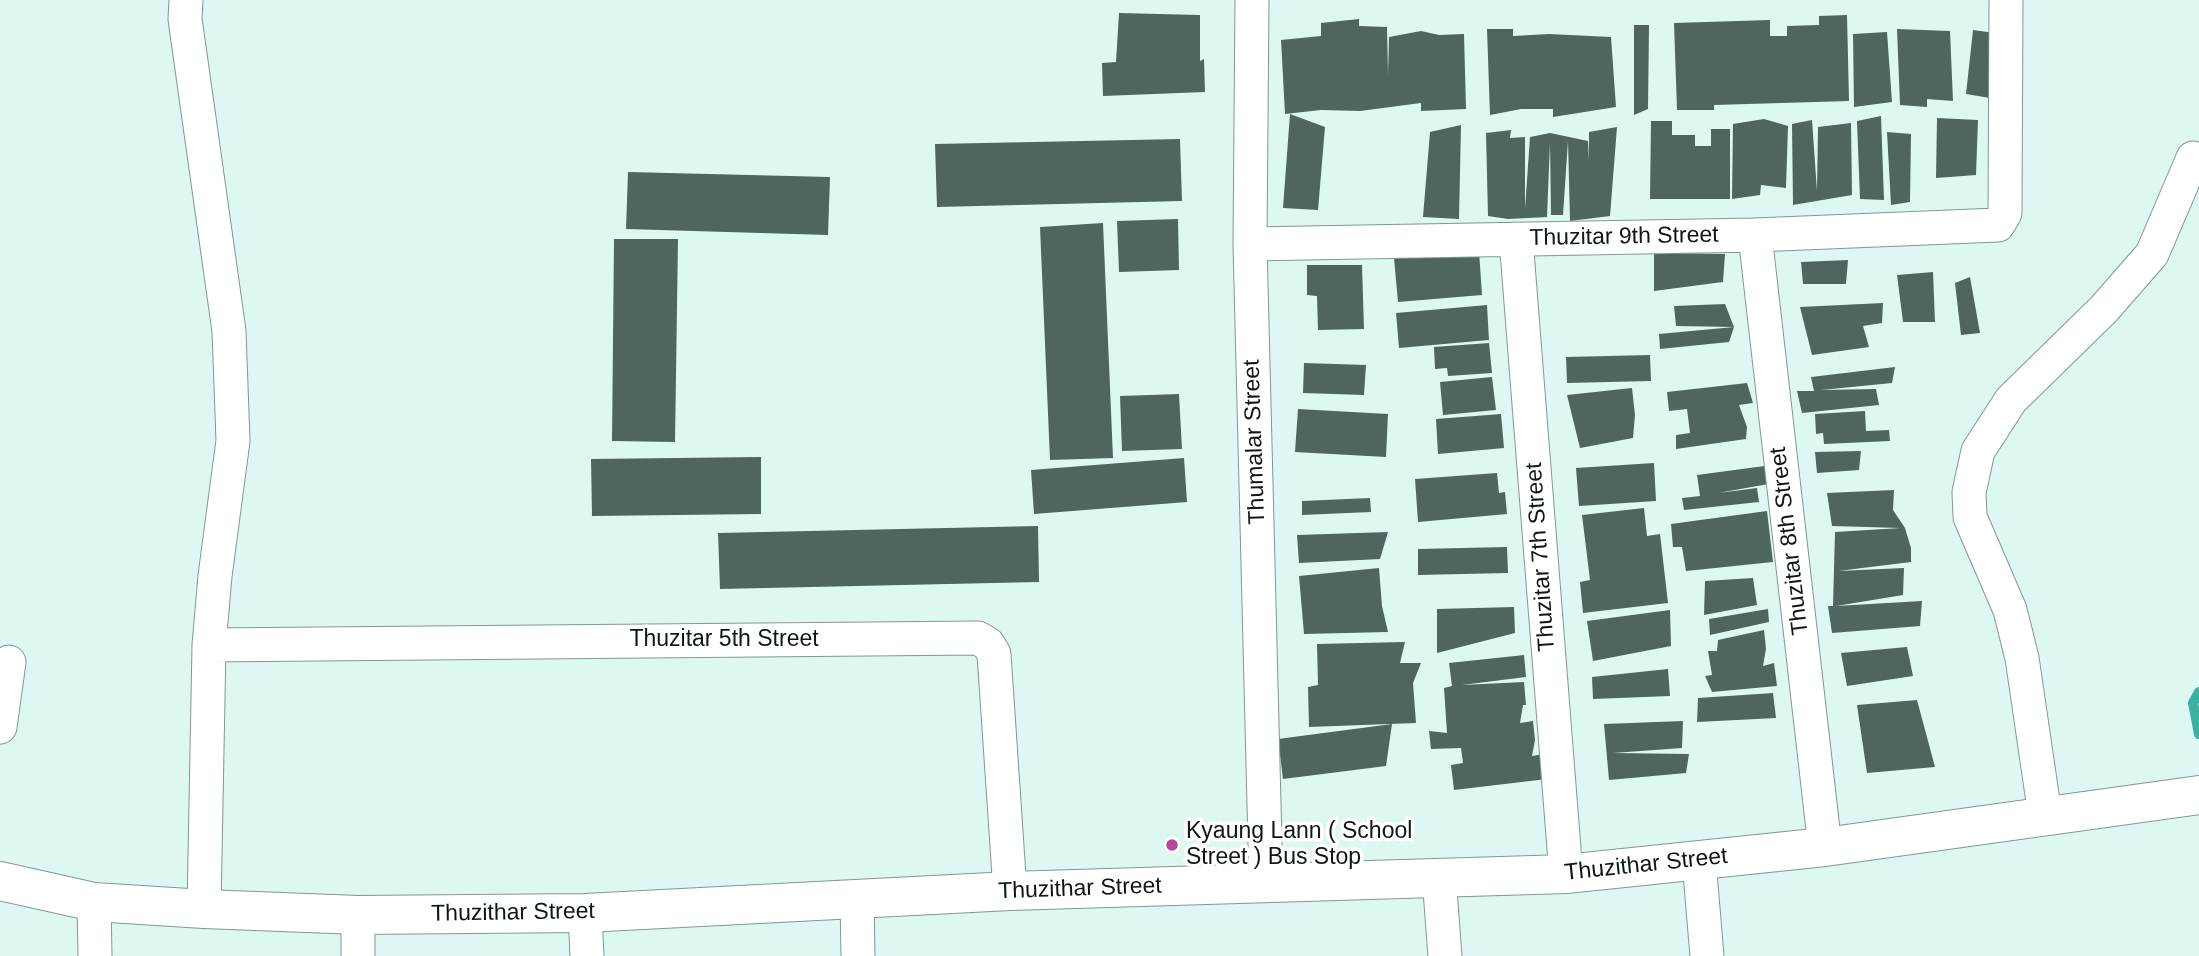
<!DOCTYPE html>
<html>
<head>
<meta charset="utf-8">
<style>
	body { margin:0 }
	canvas { display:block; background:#ddf8f2 }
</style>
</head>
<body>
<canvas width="2199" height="956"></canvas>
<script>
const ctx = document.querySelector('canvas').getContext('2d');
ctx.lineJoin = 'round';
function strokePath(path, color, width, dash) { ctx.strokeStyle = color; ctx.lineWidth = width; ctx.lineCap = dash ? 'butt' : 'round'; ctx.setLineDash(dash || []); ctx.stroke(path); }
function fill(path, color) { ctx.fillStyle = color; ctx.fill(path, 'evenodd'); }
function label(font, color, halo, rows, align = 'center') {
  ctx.font = font + ' Helvetica,sans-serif'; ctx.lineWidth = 7; ctx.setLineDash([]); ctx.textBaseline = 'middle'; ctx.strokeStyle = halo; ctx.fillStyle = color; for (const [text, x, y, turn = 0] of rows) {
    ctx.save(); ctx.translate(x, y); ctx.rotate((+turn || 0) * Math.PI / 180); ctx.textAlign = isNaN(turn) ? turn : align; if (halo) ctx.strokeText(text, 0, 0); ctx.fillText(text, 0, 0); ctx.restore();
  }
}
const stream = new Path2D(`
	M2199 692 2193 703 2199 734`);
const building = new Path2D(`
	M1119 13 1200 15V61L1204 59 1205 92 1103 96 1102 63 1116 62Z
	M1847 15 1849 101 1714 105V110H1677L1674 23 1770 20V36H1787V26L1819 25V16Z
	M1359 19V26L1387 27 1388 75 1389 37 1421 31 1439 35 1464 34 1466 109 1421 111V103L1360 111 1321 110 1285 114 1281 40 1321 36V23Z
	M1634 25H1649L1648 109 1634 115Z
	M1487 29H1513V36L1549 34 1611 37 1616 107 1553 117V109H1521L1490 115Z
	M1897 29 1950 31 1953 101 1927 99V107L1900 105Z
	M1973 30 2002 34 1996 99 1966 94Z
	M1887 32 1892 102 1854 107 1853 34Z
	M1290 114 1325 127 1318 210 1283 208Z
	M1881 116 1884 200 1860 199 1857 121Z
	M1937 118 1978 120 1976 175 1936 178Z
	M1764 119 1788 126 1786 188 1761 185 1760 195 1732 199 1733 124Z
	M1812 120 1817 191 1818 127 1851 123 1852 195 1793 205 1792 124Z
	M1651 121H1672V135H1695V146H1711V129H1730V199H1650Z
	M1461 125 1459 219 1423 217 1430 132Z
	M1617 127 1610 216 1570 221 1568 141 1563 215H1551L1550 143 1547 217 1508 219 1488 216 1486 133 1511 130 1510 138 1525 137V209L1530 137 1550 133 1588 141 1589 161V132Z
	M1887 132 1911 134 1910 202 1891 205Z
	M1180 139 1182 201 937 207 935 144Z
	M628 172 830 177 828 235 626 229Z
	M1178 219 1179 270 1119 272 1117 221Z
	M1103 223 1113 458 1050 460 1040 227Z
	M614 239H678L675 442 612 441Z
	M1479 251 1482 295 1398 302 1394 258Z
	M1654 253 1725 254 1723 282 1654 291Z
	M1848 260 1846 284H1803L1801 262Z
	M1307 265H1362L1364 329 1318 330 1317 296 1307 295Z
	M1933 272 1935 322H1903L1897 275Z
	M1970 277 1980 333 1961 335 1955 283Z
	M1883 303 1882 323 1863 326 1869 347 1812 355 1800 307Z
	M1725 304 1734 327 1676 326 1674 306Z
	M1487 305 1489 340 1399 348 1396 313Z
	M1734 327 1729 342 1660 349 1659 334Z
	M1489 343 1492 373 1448 376 1447 368 1435 369 1434 347Z
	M1650 355 1651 381 1567 383 1566 357Z
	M1304 363 1366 365 1364 395 1303 393Z
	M1895 367 1892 383 1821 390 1876 389 1879 405 1802 413 1797 391H1814L1811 377Z
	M1492 377 1496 410 1443 415 1440 382Z
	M1747 383 1753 403 1739 405 1747 427 1746 439 1676 449V435L1690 433 1687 409 1669 411 1667 392Z
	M1632 388 1635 415 1633 438 1580 448 1567 395Z
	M1179 394 1182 449 1122 451 1120 396Z
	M1298 409 1388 414 1386 457 1295 452Z
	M1865 411 1866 431 1889 430 1890 441 1824 444 1823 433 1816 434 1815 414Z
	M1501 414 1504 448 1438 454 1436 419Z
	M1861 451 1859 470 1817 473 1815 452Z
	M761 457V514L592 516 591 459Z
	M1184 458 1187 502 1034 514 1031 470Z
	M1654 463 1656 501 1579 506 1576 468Z
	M1772 465 1774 483 1718 493 1757 488 1759 502 1684 510 1682 498 1700 496 1697 475Z
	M1497 473 1499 493 1505 492 1507 514 1418 522 1415 479Z
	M1894 490 1893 510 1905 528 1911 548V562L1838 571 1904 568 1903 595 1836 606 1922 601 1920 626 1832 633 1828 606H1833L1835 532 1901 528 1832 526 1827 493Z
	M1370 498 1371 512 1302 515V501Z
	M1644 508 1647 536 1660 534 1668 603 1583 613 1580 582 1590 580 1582 515Z
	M1767 511 1773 562 1686 571 1682 547H1673L1671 524Z
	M1038 526 1039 582 720 589 718 533Z
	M1388 532 1380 559 1299 563 1297 535Z
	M1507 547 1508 573 1418 575V549Z
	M1379 568 1382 606 1388 632 1304 634 1299 576Z
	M1753 578 1757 605 1704 615 1705 581Z
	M1514 607 1515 633 1437 653V609Z
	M1768 609 1769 622 1710 635 1709 619Z
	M1670 610 1671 646 1593 661 1587 621Z
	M1764 630 1766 649 1763 666 1774 663 1777 686 1712 692 1705 676 1712 675 1708 651H1717L1718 640Z
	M1405 642 1400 663H1421L1413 683 1416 723 1309 727 1308 687 1318 685 1317 644Z
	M1907 647 1913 676 1847 686 1841 653Z
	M1524 655 1526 677 1462 685 1524 682 1526 705H1523L1520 723 1533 721 1535 740 1532 756 1544 754 1547 779 1454 790 1451 765 1463 763 1461 748 1431 749 1429 731 1447 733 1444 688 1452 686 1449 663Z
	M1668 669 1670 696 1593 699 1592 677Z
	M1773 693 1776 718 1697 722 1698 698Z
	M1917 700 1935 767 1867 773 1857 705Z
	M1683 721 1682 748 1613 753 1689 754 1686 773 1609 780 1604 724Z
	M1392 724 1386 766 1283 779 1278 739Z`);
const minor = new Path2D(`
	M186 0 185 19 229 331 233 441 215 576 209 645 204 909
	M1252 0 1250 244 1266 884
	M1755 235 1825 847
	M1516 239 1566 874
	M1250 244 1755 235 1998 225 2005 213 2006 0
	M209 645 978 638 988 644 994 654 1010 891
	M0 727 9 662
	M2045 815 2022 658 2010 610 1970 517 1969 492 1978 451 2011 400 2104 309 2152 254 2193 158
	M1699 861 1707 956
	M1439 877 1445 956
	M857 898 858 956
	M94 902 95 956
	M585 913 587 956
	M358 915V956`);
const major = new Path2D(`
	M0 881 94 902 204 909 358 915 585 913 1010 891 1566 874 1825 847 2199 795`);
const markers = [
	[1172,845,7,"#b846a1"]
];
const streetNames = [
	["Thuzitar 9th Street",1624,237,-1],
	["Thumalar Street",1255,442,-92],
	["Thuzitar 8th Street",1790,541,-97],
	["Thuzitar 7th Street",1541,557,-94],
	["Thuzitar 5th Street",724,640],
	["Thuzithar Street",1646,865,-6],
	["Thuzithar Street",1080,889,-2],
	["Thuzithar Street",513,913,-1]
];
const poiNames = [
	["Kyaung Lann ( School",1186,832],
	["Street ) Bus Stop",1186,858]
];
strokePath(stream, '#3ab2a1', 10);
fill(building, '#4e6560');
strokePath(minor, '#7f9893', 35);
strokePath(major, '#7f9893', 40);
strokePath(minor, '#fff', 33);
strokePath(major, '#fff', 38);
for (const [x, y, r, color] of markers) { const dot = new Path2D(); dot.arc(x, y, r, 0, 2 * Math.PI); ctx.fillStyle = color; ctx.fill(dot); strokePath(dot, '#fff', 2.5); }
label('23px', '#0d1715', '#fff', streetNames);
label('23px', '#0d1715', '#fff', poiNames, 'left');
</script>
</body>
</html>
